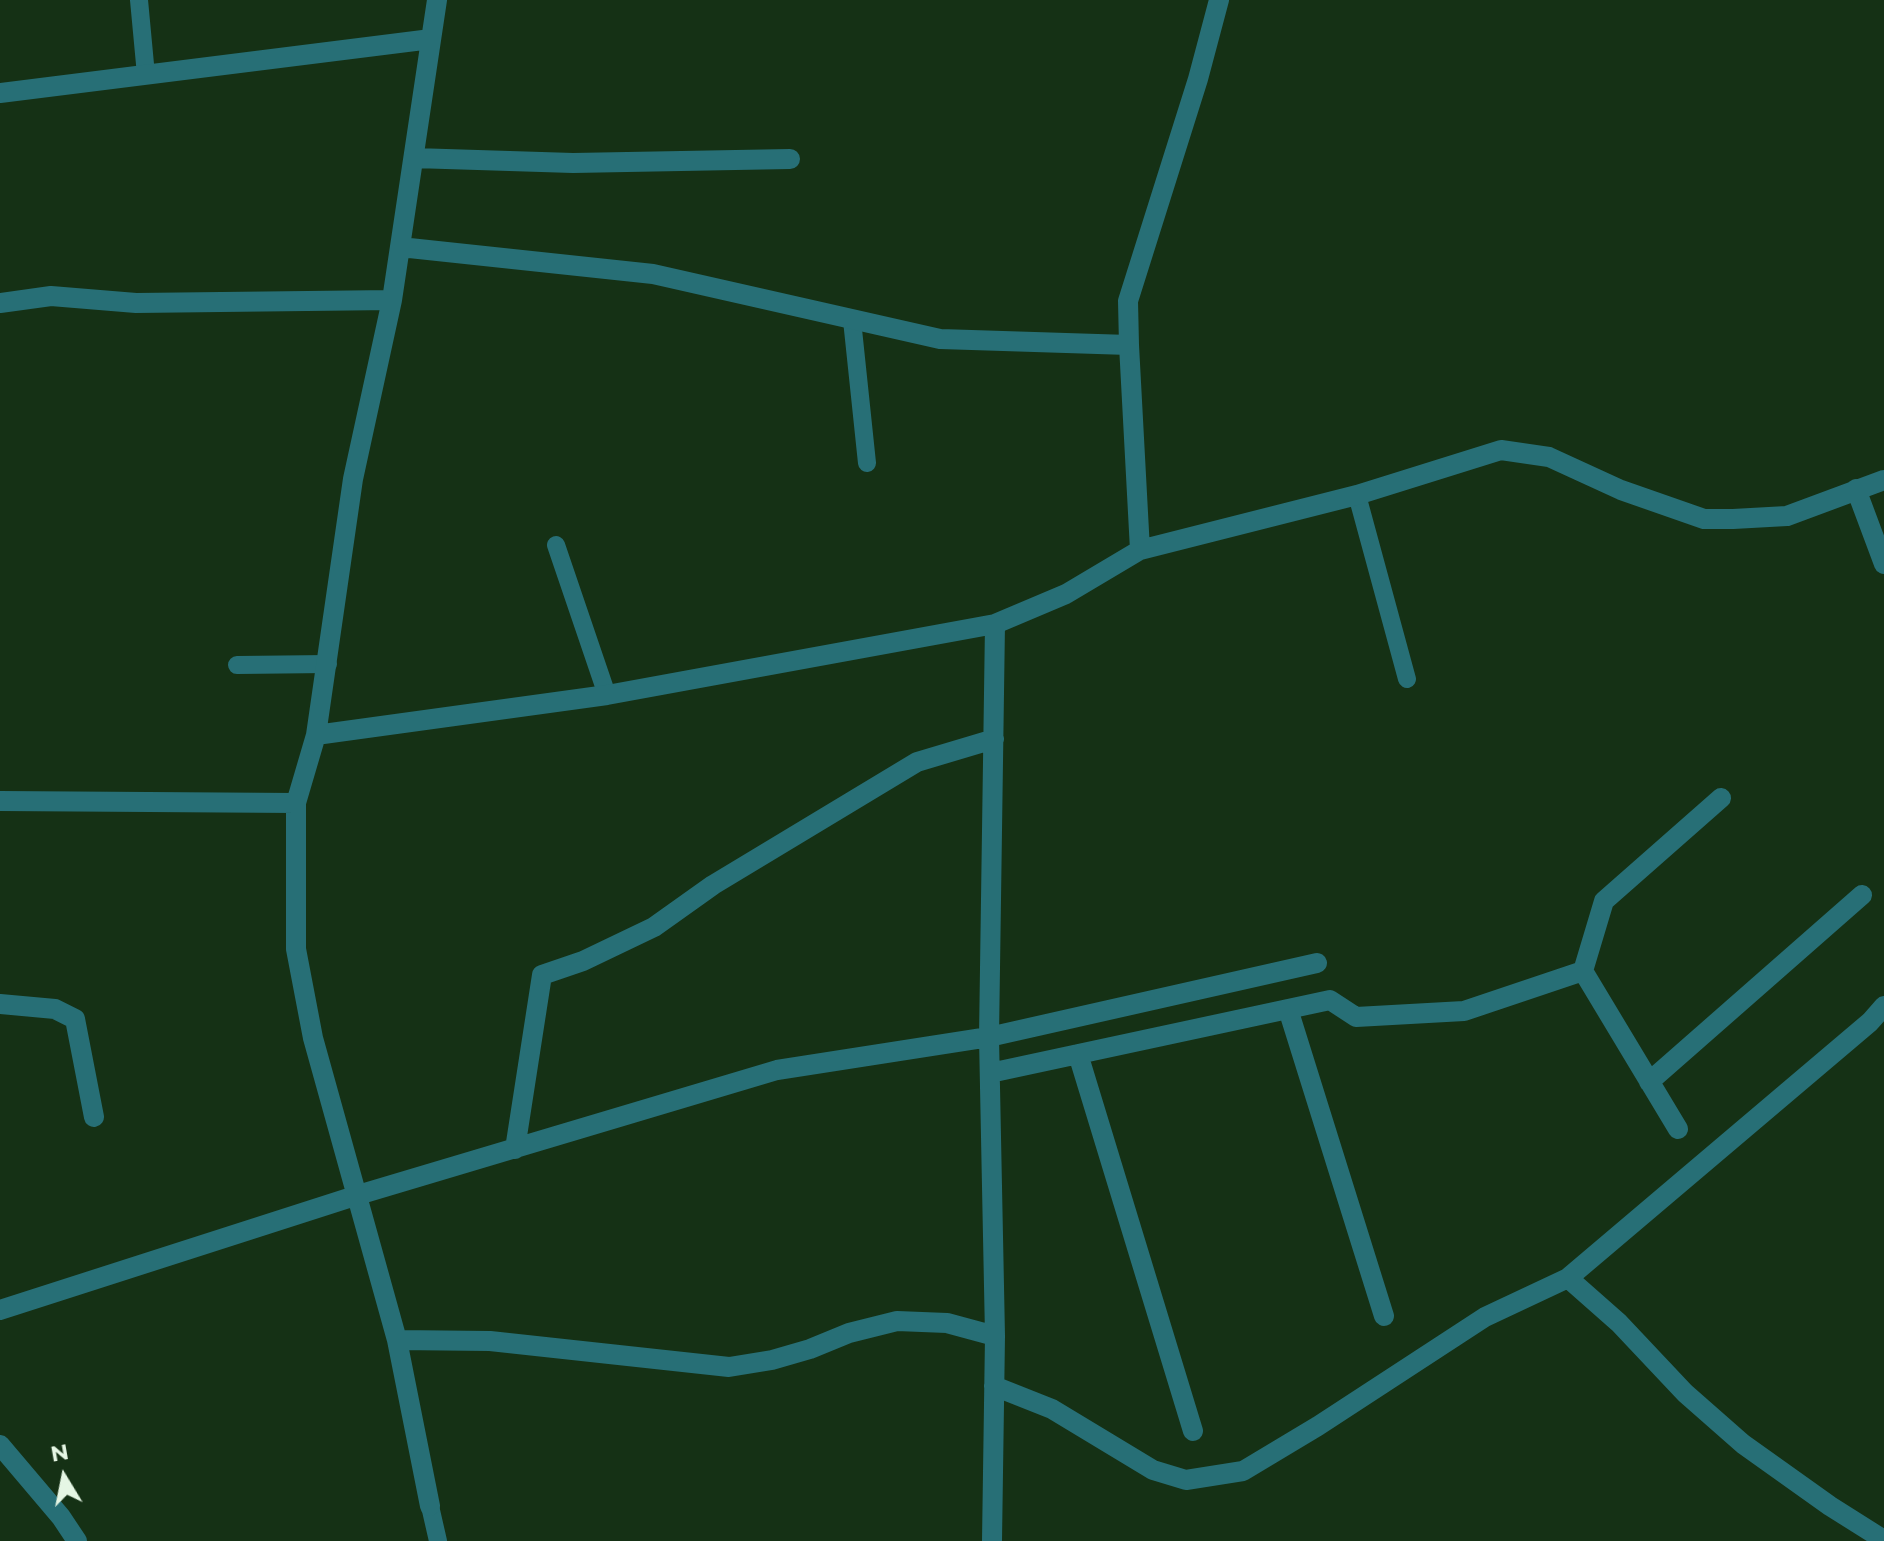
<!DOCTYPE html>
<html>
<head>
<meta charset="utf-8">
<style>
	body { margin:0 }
	#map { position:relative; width:1884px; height:1541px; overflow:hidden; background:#153115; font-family:Montserrat,sans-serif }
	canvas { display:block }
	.north { position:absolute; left:24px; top:1437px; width:80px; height:80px; -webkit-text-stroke:6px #153115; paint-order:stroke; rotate:350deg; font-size:22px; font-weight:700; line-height:32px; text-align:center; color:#e5f6e4 }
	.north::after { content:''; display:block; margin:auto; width:28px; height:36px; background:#e5f6e4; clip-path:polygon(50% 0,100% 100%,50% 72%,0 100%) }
</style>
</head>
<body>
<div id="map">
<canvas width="1884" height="1541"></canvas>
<div class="north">N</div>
</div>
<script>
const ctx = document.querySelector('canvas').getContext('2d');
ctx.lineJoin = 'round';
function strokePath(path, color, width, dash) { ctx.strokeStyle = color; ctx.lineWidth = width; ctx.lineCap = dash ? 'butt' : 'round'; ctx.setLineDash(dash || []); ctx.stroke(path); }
const lane = new Path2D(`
	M139 0 146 75
	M852 320 867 463
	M1357 495 1407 679
	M556 545 607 695
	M237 665 328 664
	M430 1506 438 1541`);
const street = new Path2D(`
	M0 93 431 39
	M414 158 573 163 790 159
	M400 247 653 274 940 339 1129 345
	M0 303 51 296 136 303 392 300
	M1856 489 1884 564
	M1140 550 1129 345 1128 301 1198 79 1219 0
	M316 735 607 695 995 624 1066 594 1140 550 1357 495 1501 450 1549 457 1621 490 1704 519H1733L1787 516 1884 480
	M0 801 296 803
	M1583 971 1678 1129
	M0 1004 55 1009 75 1019 94 1117
	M1288 1009 1384 1316
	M1078 1054 1193 1431
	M990 1073 1330 1000 1356 1017 1464 1011 1583 971 1604 901 1721 798
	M1649 1082 1862 895
	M515 1149 542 975 583 961 654 927 713 885 917 762 994 739
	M1568 1278 1619 1323 1685 1393 1743 1444 1830 1506 1884 1540
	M0 1310 358 1195 777 1070 989 1037 1317 963
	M397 1340 490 1341 729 1367 772 1360 810 1349 849 1333 897 1321 947 1323 995 1336
	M994 1386 1052 1409 1153 1470 1186 1480 1243 1471 1318 1426 1485 1317 1568 1278 1870 1022 1884 1006
	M0 1445 61 1517 77 1541
	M430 1506 397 1340 313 1038 296 949V803L316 735 353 479 392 300 437 0
	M992 1541 995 1336 989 1037 995 624`);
strokePath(lane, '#276f76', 18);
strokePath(street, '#276f76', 20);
</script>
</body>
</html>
